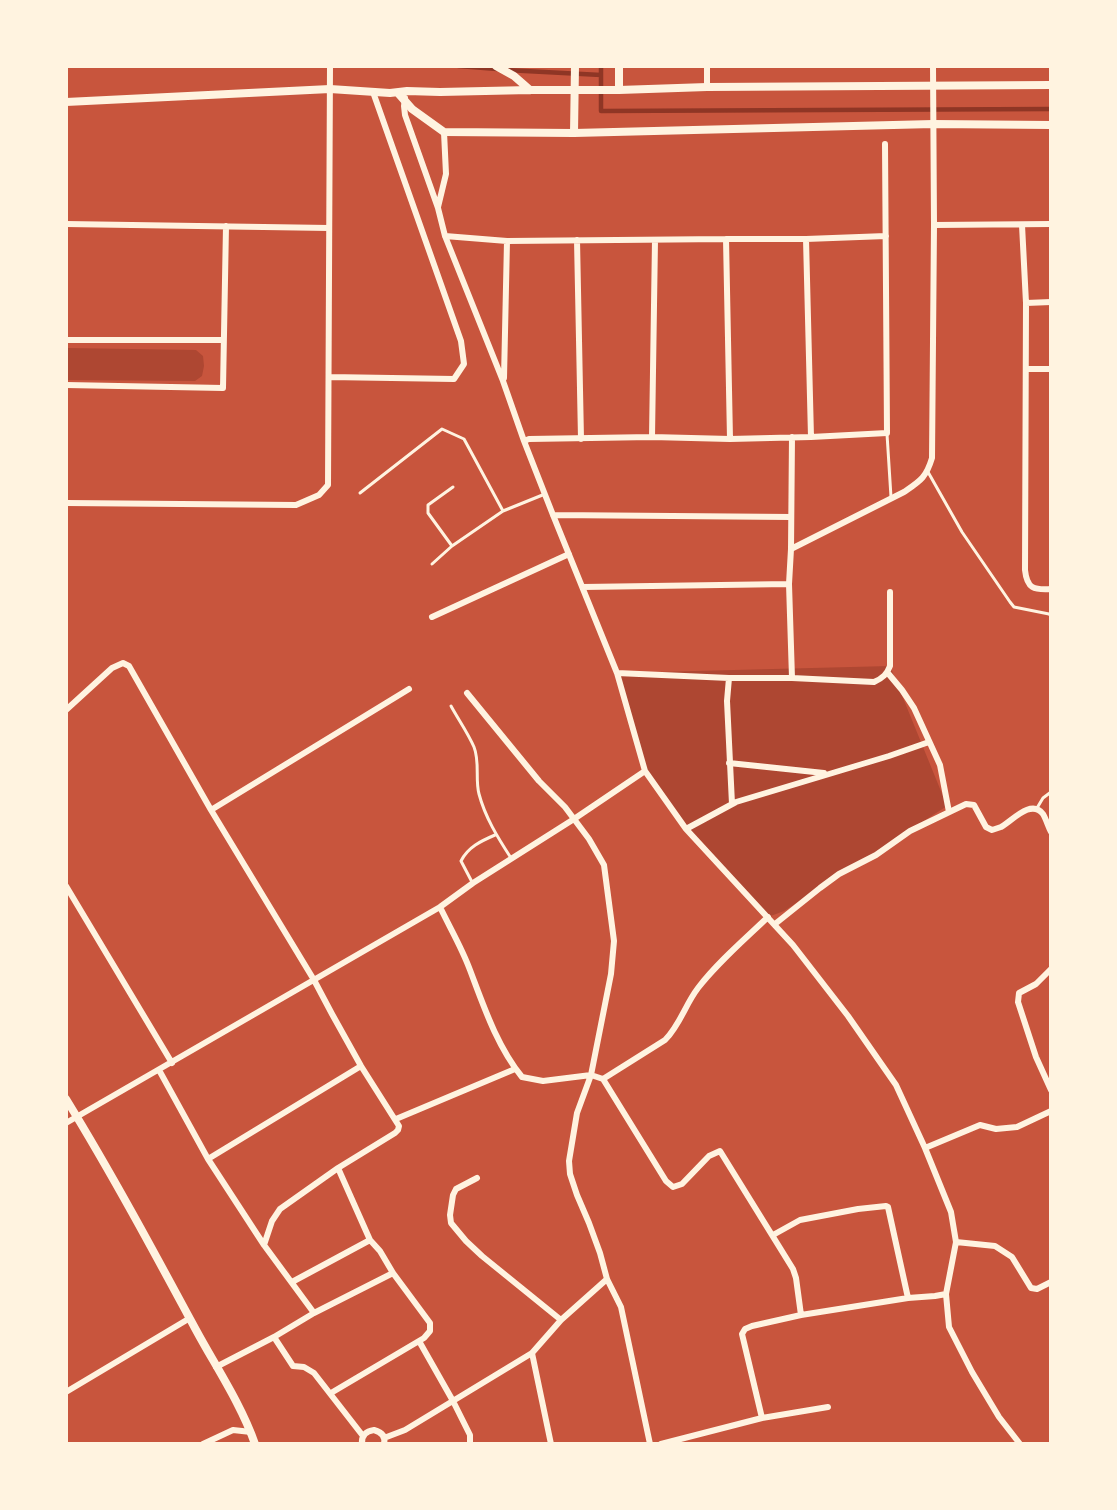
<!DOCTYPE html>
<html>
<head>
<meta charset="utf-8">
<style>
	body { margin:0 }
	#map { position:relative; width:1117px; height:1510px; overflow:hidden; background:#c8553d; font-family:"Titillium Web",sans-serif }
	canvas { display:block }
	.frame { position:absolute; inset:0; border:68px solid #fff3e0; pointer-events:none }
</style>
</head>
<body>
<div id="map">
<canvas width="1117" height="1510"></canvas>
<div class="frame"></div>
</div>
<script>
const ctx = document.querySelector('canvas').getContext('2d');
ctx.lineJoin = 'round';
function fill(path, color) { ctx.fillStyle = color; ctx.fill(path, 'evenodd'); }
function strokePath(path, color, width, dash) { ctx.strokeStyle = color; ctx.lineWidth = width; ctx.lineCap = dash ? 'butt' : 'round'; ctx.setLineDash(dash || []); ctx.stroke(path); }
const green = new Path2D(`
	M66 348 196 350 203 356 204 366 202 376 195 381 66 380Z
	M890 666 947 806 784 911 768 917 686 829 645 771 617 673Z`);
const stream = new Path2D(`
	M458 66 497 69
	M601 66V111L1051 109
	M506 70 601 75`);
const service = new Path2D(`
	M887 434 891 497
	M928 472 962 532 1010 602 1014 607 1049 614 1051 616
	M360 493 442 429 464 439 503 511 545 494
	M452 546 428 513V505L453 487
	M432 564 452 546 503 511
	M451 706C458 719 468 733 474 747 480 762 475 779 479 794 485 817 498 838 511 858
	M1037 808 1043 798 1051 792
	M472 882 461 861C468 847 481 841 495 835`);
const minor = new Path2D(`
	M707 66V87
	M405 98 404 106 405 115 438 208 445 236 503 381 524 441 553 515 617 673 645 771 686 829 793 945 848 1016 896 1085 925 1148 951 1212 956 1242 946 1294 949 1327 972 1372 999 1417 1020 1444
	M438 207 446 174 444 132
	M66 224 329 228
	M934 225 1051 224
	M1022 225 1026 303 1025 570C1027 589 1034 590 1051 589
	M445 236 507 241 726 239H806L886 236
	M726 239 730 439
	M806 239 811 437
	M577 240 581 439
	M1026 303 1051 302
	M66 340H223
	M1026 369H1051
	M329 377 454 379 464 364 461 341 373 92
	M504 378 507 241
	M66 385 223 388 226 226
	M652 437 655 240
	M524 441 529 439 652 437 730 439 811 437 887 433 885 144
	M66 503 296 505 319 495 328 485 330 66
	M553 515 791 517
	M791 549 792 437
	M583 587 789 584
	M432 617 569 554
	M887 672 902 690 914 708 940 765 949 812
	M617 673 729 678H792L789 584 791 549 904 492C920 481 926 478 932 458L934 225 933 66
	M729 678 727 701 732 804
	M792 678 874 682C883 678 887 674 890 666V592
	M467 693 539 781 565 807 589 839 604 865 614 941 611 974 591 1075 577 1113 569 1161 570 1174 577 1195 589 1223 600 1253 607 1279 621 1307 650 1444
	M66 710 112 668 123 663 129 666 211 810 314 980 332 1014 361 1066 399 1126 398 1130 395 1133 338 1168 280 1209 272 1221 264 1245
	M729 763 824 773
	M211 810 409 689
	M686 829 736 802 889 756 929 742
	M66 886 172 1063
	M440 907C450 928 462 948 470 970 484 1007 497 1046 522 1077L543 1081 591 1075 603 1079 666 1181 673 1187 682 1184 709 1156 720 1151 793 1269 796 1278 801 1315 752 1326 745 1329 742 1334 762 1418
	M775 924 820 888 839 874 876 855 910 831 966 804 974 805 986 827 992 830C995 829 998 828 1001 827 1011 822 1031 798 1043 814 1046 819 1048 826 1051 832
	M1051 969 1036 984 1019 993 1018 1002 1036 1057 1051 1090
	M159 1070 208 1159 264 1245 314 1313
	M603 1079 665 1040C680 1025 685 1005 698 988 718 962 744 940 768 917
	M396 1119 515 1069
	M66 1123 440 907 473 883 574 819 645 771
	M925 1148 980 1125 996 1129 1017 1127 1051 1111
	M208 1159 361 1066
	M477 1178 456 1189 453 1195 450 1215 451 1223 466 1241 482 1256 561 1320
	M773 1235 800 1220 858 1209 886 1206 888 1207 908 1298 801 1315
	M956 1242 995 1246 1012 1257 1031 1288 1037 1289 1051 1282
	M292 1282 370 1240
	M908 1298 935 1296 946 1294
	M274 1337 293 1366 304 1367 314 1373 363 1436
	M419 1341 453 1401 470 1435V1444
	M532 1353 551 1444
	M216 1367 274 1337 314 1313 393 1273
	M66 1392 190 1318
	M331 1393 424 1338 430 1331V1323L393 1273 380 1251 370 1240 338 1168
	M384 1438 405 1430 532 1353 561 1320 607 1279
	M203 1444 233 1430 251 1432
	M362 1444C361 1436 366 1431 374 1430 381 1432 386 1436 384 1444
	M661 1444 762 1418 828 1407`);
const tertiary = new Path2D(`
	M496 66 514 76 530 90
	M619 66V90
	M398 93 412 109 444 132 574 133 933 124 1051 125
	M66 102 330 89 390 93 407 91 440 92 530 90H619L707 87 1051 85
	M574 133 575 66
	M66 1099C112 1174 154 1252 196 1330 216 1367 241 1404 255 1444`);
fill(green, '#ae4732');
strokePath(stream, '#8f3625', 4.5);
strokePath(service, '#fff3e0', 3);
strokePath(minor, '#fff3e0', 6);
strokePath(tertiary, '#fff3e0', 8);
</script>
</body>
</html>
